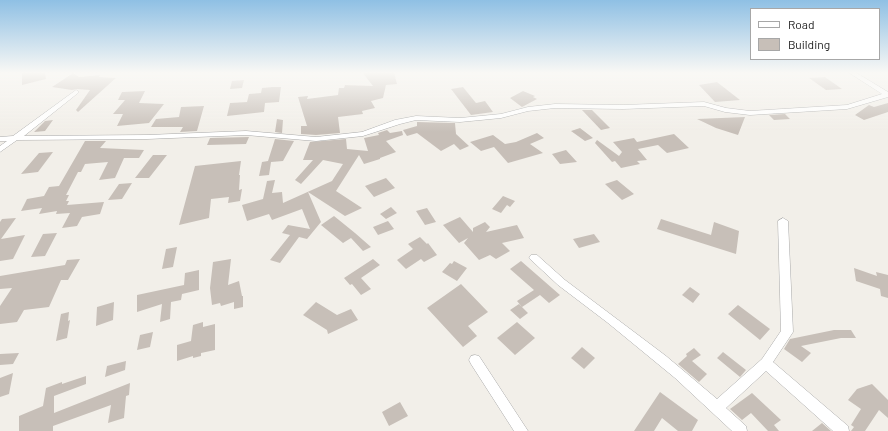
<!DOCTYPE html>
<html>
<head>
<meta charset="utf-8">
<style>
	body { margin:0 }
	#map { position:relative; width:888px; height:431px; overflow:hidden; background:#f2efe9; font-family:Barlow,sans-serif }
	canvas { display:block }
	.legend { position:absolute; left:750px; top:8px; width:130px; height:52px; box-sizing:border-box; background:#fff; border:1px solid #a7a7a7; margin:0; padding:5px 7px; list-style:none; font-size:12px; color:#222 }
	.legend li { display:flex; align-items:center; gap:8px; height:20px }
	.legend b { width:20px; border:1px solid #a7a7a7 }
</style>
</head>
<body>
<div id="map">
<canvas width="888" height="431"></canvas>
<ul class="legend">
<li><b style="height:5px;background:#fff"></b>Road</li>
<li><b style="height:11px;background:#c7bfb8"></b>Building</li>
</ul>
</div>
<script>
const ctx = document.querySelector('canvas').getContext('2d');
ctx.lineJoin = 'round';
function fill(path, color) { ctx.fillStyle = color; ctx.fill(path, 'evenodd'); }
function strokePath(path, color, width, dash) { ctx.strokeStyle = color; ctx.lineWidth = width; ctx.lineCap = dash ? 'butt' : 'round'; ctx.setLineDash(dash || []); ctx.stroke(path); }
const building = new Path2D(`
	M22 72H45L46 79 22 85Z
	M362 72H394L397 84 386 85 383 98 371 101 375 108 362 111 363 114 338 117 340 133 316 135 301 134V126H307L298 97 308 96 307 99 338 95 339 88H344L345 85 373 86Z
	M73 73 79 77 100 75 99 77 116 78 78 112 76 110 90 90 77 89 72 90 52 87Z
	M825 77 842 89 826 90 809 78Z
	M244 80 242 88 230 89 232 81Z
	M717 82 740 100 715 102 699 85Z
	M272 87H281L279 102 265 103 264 112 227 116 230 103 247 102 249 94 261 93 262 88Z
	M463 87 476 103 485 101 493 112 471 115 451 89Z
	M145 91 139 103 164 104 149 123 117 126 123 114H113L125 100H118L122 92Z
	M523 91 535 96 533 97 537 99 522 107 510 98Z
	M888 103V112L864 120 855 115 869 105 874 107Z
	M204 106 197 131 180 132 183 127H151L156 119 179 117 181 107Z
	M582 110H592L610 128 601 130Z
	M785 114 790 119 774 120 769 115Z
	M745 117 738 135 716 128 697 119Z
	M277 119 283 120 282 133 275 132Z
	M53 120 45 131 34 132 45 121Z
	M417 122 455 123 456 134 469 146 460 150 454 144 441 151 417 133 407 136 403 130 417 126Z
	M580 128 593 138 585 141 571 131Z
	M387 130 390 133 402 131 403 135 386 141 396 152 380 158V159L364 164 359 155 336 191 362 208 345 216 308 192 321 222 307 239 299 237 280 263 270 260 290 235 282 233 288 225 310 229 302 209 272 220 269 214 247 221 242 205 263 199 267 181 275 180 272 193 282 192 283 203 332 181 343 164 323 160 301 184 295 180 313 160H303L310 142 346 139 347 149 368 151 364 138 379 135 378 133Z
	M537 133 544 138 530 144 543 153 508 163 494 147 481 151 470 142 493 135 505 144 516 142Z
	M674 134 689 148 667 153 658 145 638 149 647 160 637 161 640 164 621 168 615 161 612 162 595 143 597 140 619 156 622 152 613 142 634 138 637 142Z
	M249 137 246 144 207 145 210 138Z
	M275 139 294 141 283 161 271 162 269 175 259 176 262 162 268 161Z
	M85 141H106L100 148 144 150 139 158H124L115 178 99 180 108 162 85 164 81 172H78L66 195H69L66 201H69L67 205 104 202 100 214 82 217 77 226 62 228 70 213 56 214 57 211 39 214 42 208 21 211 27 199 44 196 49 187 59 186Z
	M566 150 577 162 560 164 552 154Z
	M53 152 38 172 21 174 39 153Z
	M153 155H167L149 178H135Z
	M241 161 239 175H240L239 190 242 189 240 201 228 203 229 197 211 199 209 218 179 225 195 166Z
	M386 178 395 188 374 197 365 186Z
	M617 180 634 194 622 200 605 184Z
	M132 183 122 199 108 200 119 184Z
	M503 196 515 201 510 207 507 205 501 213 492 209Z
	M391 207 397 213 386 219 380 214Z
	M427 208 436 222 425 225 416 211Z
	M334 216 355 233 371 247 363 251 351 238 343 243 321 225Z
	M460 217 473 232V228L485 222 490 227 486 232 517 225 524 238 502 243 510 251 496 259 490 255 479 260 464 243 468 238 459 243 443 225Z
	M16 218 1 239 25 235 13 259 0 261V222L2 219Z
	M661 219 711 235 714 222 739 231 736 254 657 229Z
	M388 221 394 229 378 235 373 227Z
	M57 233 45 256 31 257 43 234Z
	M594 234 600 242 579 248 573 239Z
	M420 237 427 244 428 243 437 255 424 262 421 259 406 269 397 260 413 249 408 244Z
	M177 247 173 267 162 269 166 249Z
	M80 259 68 280H61L49 307 24 310 17 322 0 324V306L12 288 0 289V276L65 265 67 260Z
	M231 259 228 285 239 281 242 296H243V307L234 309V302L221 306 220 303 212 305 210 288 213 262Z
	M373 259 380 265 361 278 371 289 361 295 352 284 350 285 344 278Z
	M454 261 467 268 457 281 442 272 450 263 452 264Z
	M521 261 560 295 549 303 540 295 522 307 517 301 534 290 510 269Z
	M854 268 877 276 876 272 888 275V298L881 296 880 289 856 281Z
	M199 270V290L182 294 181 300 171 302 170 319 160 322 162 304 137 312V295L184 285 185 273Z
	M461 284 488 312 468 326 477 336 463 347 427 308Z
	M690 287 700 294 693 303 682 295Z
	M114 302 113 320 96 326 97 307Z
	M316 302 337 315 351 309 358 320 328 334 327 330 303 315Z
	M519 304 528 313 520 319 510 310Z
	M738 305 770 329 760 340 728 314Z
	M69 312 68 321 70 320 67 338 56 341 61 314Z
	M203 322V327L215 324V350L201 353V356L193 358V356L177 361V345L191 341 193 325Z
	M517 322 535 338 515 355 497 338Z
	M834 330H851L856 338H841L801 346 811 353 802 362 784 349 790 339Z
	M153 332 150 347 137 350 140 335Z
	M582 347 595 358 584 369 571 358Z
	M694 348 701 355 692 361 707 374 699 382 678 364 687 356 686 354Z
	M723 352 746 370 740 377 717 358Z
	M19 353 13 364 0 365V354Z
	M126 361 125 370 105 377 107 366Z
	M13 373 9 394 0 397V378Z
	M86 376V384L54 396V413L130 383 129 395 126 396 124 418 108 423 111 405 53 426V431H19V416L43 406 46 388 62 382V384Z
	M872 384 888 400V418L879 410 865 431H851L854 427 851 425 861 409 848 400 857 389Z
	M660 392 698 420 692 431H678L662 418 654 431H634Z
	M752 393 781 420 774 425 779 431H768L751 413 742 420 730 409Z
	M400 402 408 416 389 426 382 412Z
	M822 423 831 431H812Z`);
const minor = new Path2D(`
	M848 72H855L888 92V97L847 109 750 115 725 112 704 106 623 109 555 108 528 111 501 118 460 122 416 120 400 124 363 136 316 141 246 135 147 139 17 140 0 152V146L7 141H0V137L13 136 76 90 78 91V93L24 136 147 135 246 131 316 137 362 132 395 120 416 116 460 118 501 114 528 107 555 104 623 105 704 102 726 108 750 111 847 105 882 94Z
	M783 218 788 221 793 332 773 362 848 426 849 431H833L766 371 726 408 746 426 747 431H732L675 378 608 323 558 285 529 258 531 255H537L565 280 666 356 717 399 762 359 781 331 778 221Z
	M475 355 479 356 528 431H514L471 364 469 360 471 356Z`);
fill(building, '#c7bfb8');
strokePath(minor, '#a9a9a9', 1);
fill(minor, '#fff');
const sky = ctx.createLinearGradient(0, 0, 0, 132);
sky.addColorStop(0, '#8fc0e4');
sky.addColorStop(0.55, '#f9f8f5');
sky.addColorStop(1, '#f9f8f500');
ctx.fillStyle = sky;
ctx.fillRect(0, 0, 888, 132);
</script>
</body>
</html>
